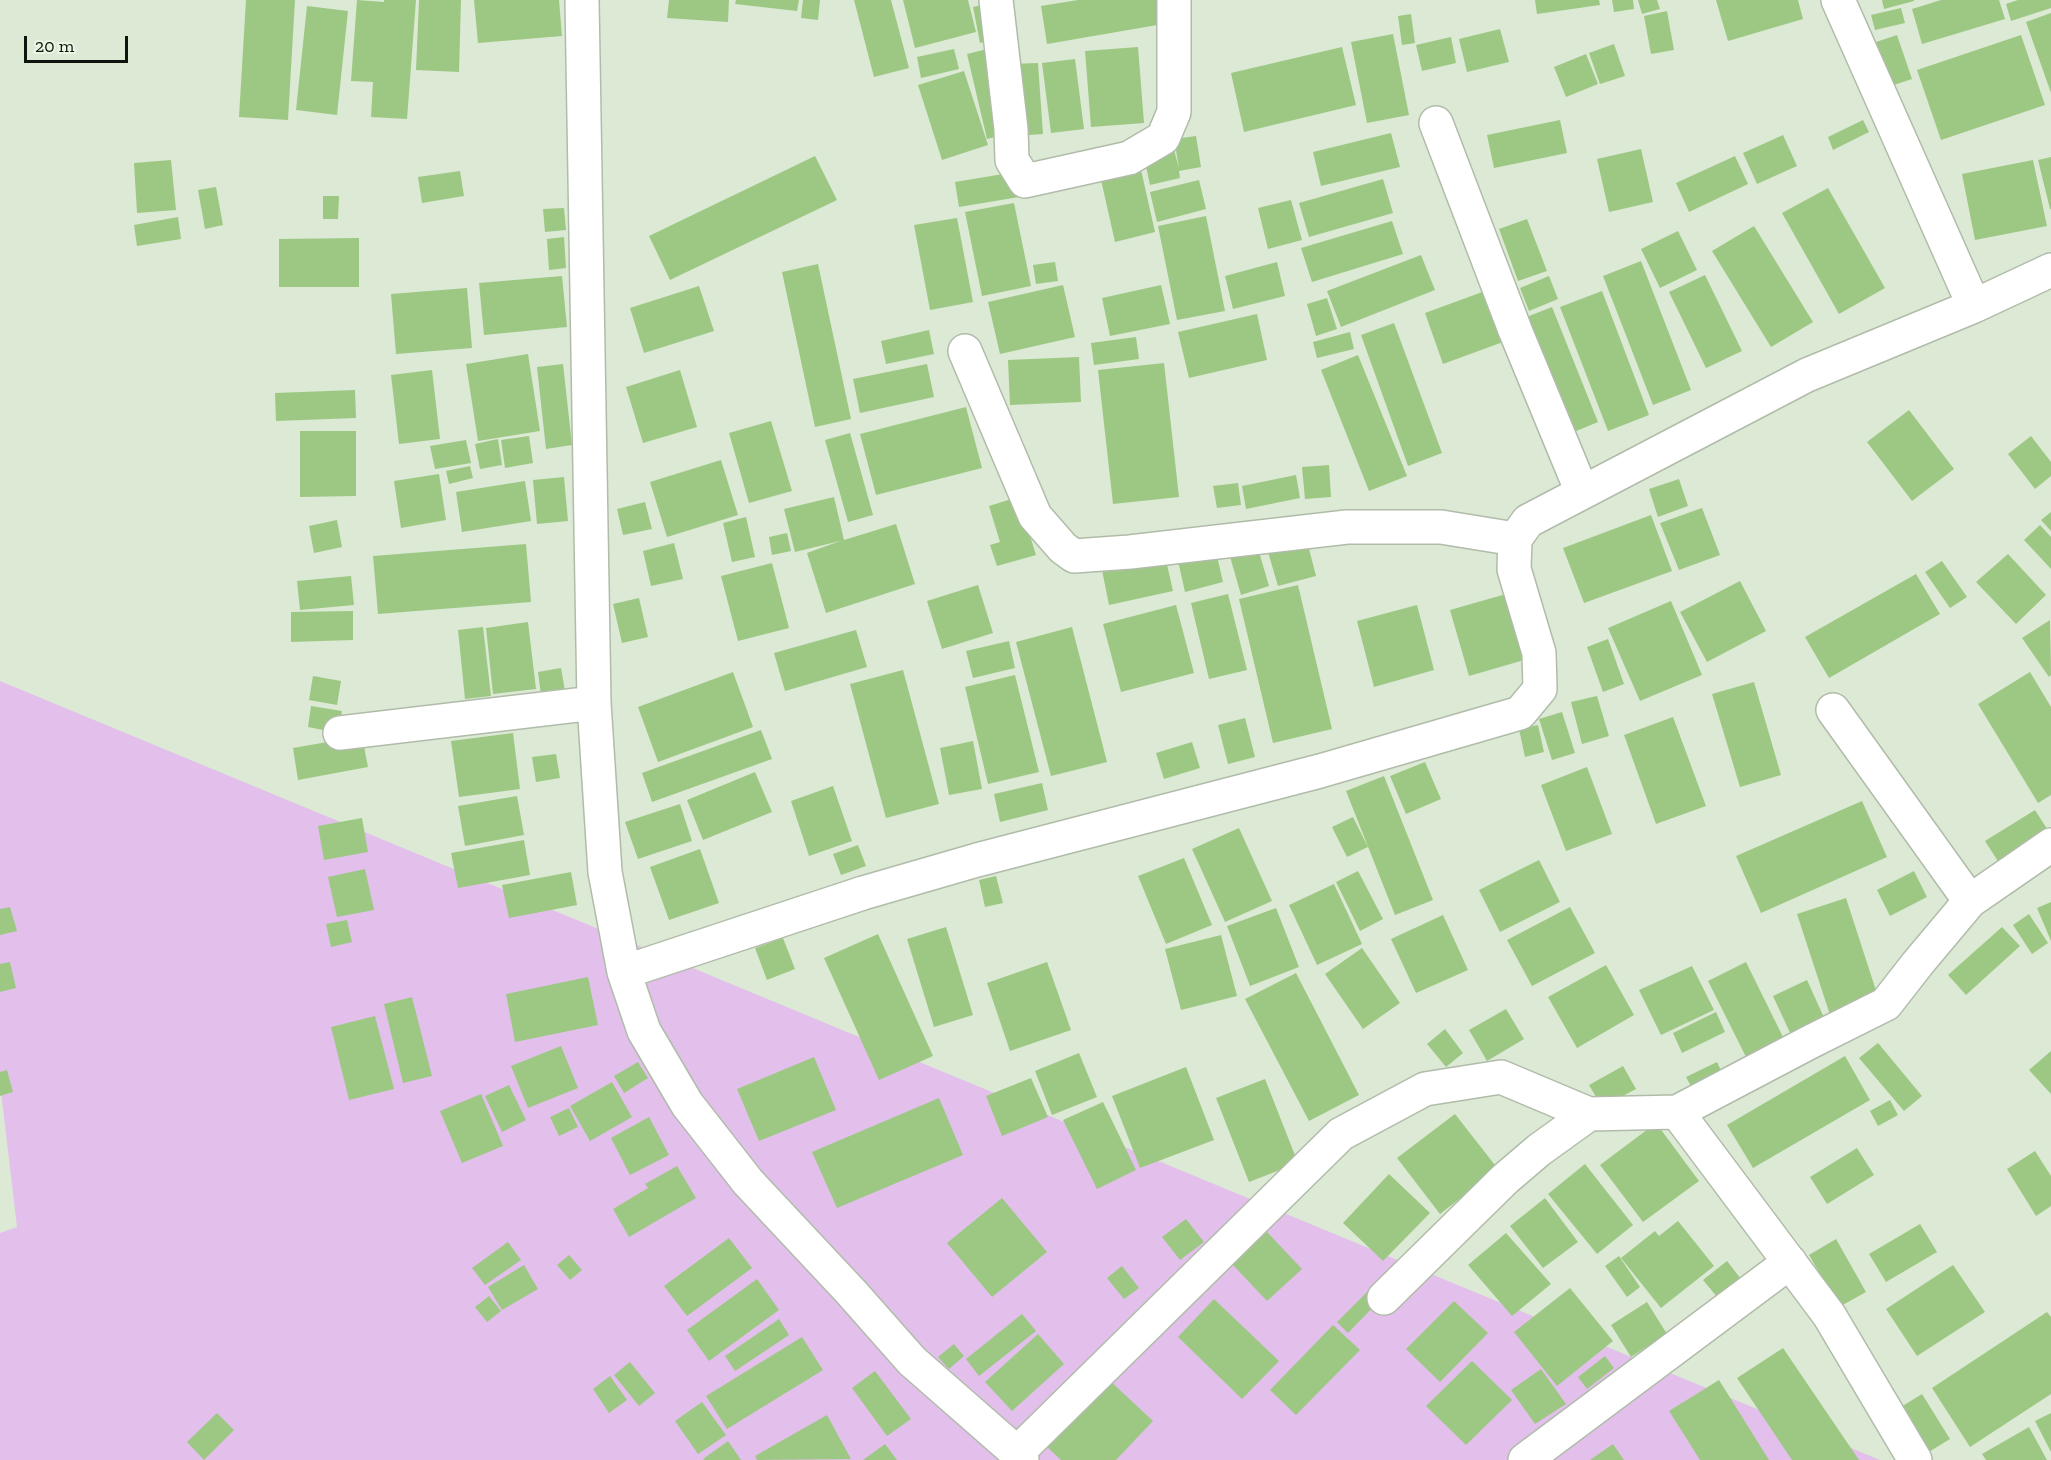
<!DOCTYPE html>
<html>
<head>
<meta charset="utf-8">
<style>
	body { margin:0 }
	#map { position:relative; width:2051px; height:1460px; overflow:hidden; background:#dce9d5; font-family:"Zilla Slab",serif }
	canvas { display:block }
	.scale { position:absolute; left:24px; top:36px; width:104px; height:27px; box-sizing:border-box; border:3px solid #10140e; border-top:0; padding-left:8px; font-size:18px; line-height:21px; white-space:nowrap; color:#10140e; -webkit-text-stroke:4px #e9f6e2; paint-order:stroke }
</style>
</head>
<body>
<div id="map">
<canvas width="2051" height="1460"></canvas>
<div class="scale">20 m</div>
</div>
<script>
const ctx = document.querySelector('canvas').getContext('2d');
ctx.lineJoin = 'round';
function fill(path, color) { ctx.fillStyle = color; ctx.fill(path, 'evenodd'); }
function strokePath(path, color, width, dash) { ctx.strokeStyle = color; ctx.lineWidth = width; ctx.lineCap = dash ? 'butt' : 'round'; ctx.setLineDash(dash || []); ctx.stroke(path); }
const green = new Path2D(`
	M0 681 1880 1460H0V1233L17 1227 0 1083Z`);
const building = new Path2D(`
	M246 0H295L288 120 239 117Z
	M357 0 384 2V0H416L407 119 371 117 373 82 351 81Z
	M419 0H461L459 72 416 70Z
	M474 0H559L562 36 478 43Z
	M669 0H729L728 22 667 18Z
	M736 0H799L797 11 735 4Z
	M803 0H820L818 20 801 18Z
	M854 0H891L909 68 874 77Z
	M903 0H968L976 32 915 48Z
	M1078 0H1158L1163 24 1047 44 1041 6Z
	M1535 0H1599L1600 5 1537 14Z
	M1612 0H1633L1634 9 1614 12Z
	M1638 0H1657L1660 9 1642 14Z
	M1716 0H1798L1803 19 1728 41Z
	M1882 0H1914V1L1884 9Z
	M1941 0H1999L2005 19 1922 44 1912 9Z
	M2018 0H2051V8L2011 21 2006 4Z
	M987 4 994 40 980 43 973 7Z
	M307 6 348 11 337 115 296 110Z
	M1901 8 1905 23 1875 30 1871 15Z
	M1667 11 1674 50 1651 54 1644 16Z
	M2051 13V93L2026 22Z
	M1411 14 1415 43 1402 45 1398 16Z
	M1500 29 1509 62 1467 72 1459 39Z
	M1393 34 1409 115 1367 123 1351 42Z
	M1897 35 1912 79 1891 86 1876 42Z
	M2021 35 2045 105 1941 140 1917 70Z
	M1451 37 1456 63 1422 71 1416 45Z
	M1614 44 1625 76 1600 84 1589 53Z
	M1138 47 1144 123 1091 127 1085 51Z
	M1342 47 1356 105 1244 132 1231 73Z
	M991 48 1011 133 987 139 967 54Z
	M954 49 959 69 921 78 917 57Z
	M1586 54 1598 84 1566 97 1554 67Z
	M1075 59 1084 129 1051 133 1042 63Z
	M1038 63 1043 134 1014 136 1009 64Z
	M964 71 988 145 942 160 918 85Z
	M1560 120 1567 153 1494 168 1487 135Z
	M1863 120 1869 132 1833 150 1828 137Z
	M1391 133 1400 167 1321 186 1313 152Z
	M1783 135 1797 166 1757 184 1743 153Z
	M1196 136 1201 167 1179 171 1180 178 1150 185 1144 157 1174 150 1179 168 1174 139Z
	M1641 149 1653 202 1609 212 1597 159Z
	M815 156 837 200 670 280 649 236Z
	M1735 156 1748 184 1689 212 1676 183Z
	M2051 157V209H2050L2038 160Z
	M171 160 176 210 137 213 134 163Z
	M2033 160 2047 226 1975 240 1962 174Z
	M1139 161 1155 232 1115 242 1099 171Z
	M460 171 464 196 422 203 418 177Z
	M1015 172 1019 197 959 207 955 182Z
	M1383 179 1393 213 1309 237 1299 203Z
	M1199 180 1206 209 1157 222 1150 192Z
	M216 187 223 225 205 229 198 190Z
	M1828 188 1885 288 1839 314 1782 213Z
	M323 196H339L338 219H323Z
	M1291 200 1302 240 1268 249 1258 208Z
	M1014 203 1031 286 982 296 965 212Z
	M564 208 566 230 545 232 543 209Z
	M1206 216 1225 311 1177 320 1158 226Z
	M178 217 181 239 137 246 134 225Z
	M957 218 973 302 930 310 914 225Z
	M1527 219 1547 271 1518 281 1499 229Z
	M1392 221 1403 254 1312 282 1301 248Z
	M1754 226 1813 322 1771 347 1712 251Z
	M1678 231 1697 270 1660 288 1641 249Z
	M564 237 566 268 549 270 547 239Z
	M359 238V287H279V239Z
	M1421 255 1435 290 1341 327 1327 291Z
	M1641 261 1691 390 1653 405 1603 276Z
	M1055 262 1058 281 1036 284 1033 265Z
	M1277 262 1285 296 1233 309 1225 276Z
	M818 264 851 419 815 427 782 272Z
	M1705 275 1742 351 1706 368 1669 292Z
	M562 276 567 327 484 335 479 283Z
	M1549 276 1558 299 1529 311 1520 288Z
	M1063 285 1075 337 1000 354 988 302Z
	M1161 285 1170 324 1110 336 1102 298Z
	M699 286 714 331 644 353 630 308Z
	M467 288 472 348 396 354 391 294Z
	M1485 291 1503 342 1443 364 1425 313Z
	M1602 291 1649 415 1608 431 1560 307Z
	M1327 298 1337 329 1316 336 1307 304Z
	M1552 307 1598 422 1569 434 1524 318Z
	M1257 314 1267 360 1189 378 1178 332Z
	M1394 323 1442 453 1408 466 1361 335Z
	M929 330 934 354 886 364 881 341Z
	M1350 332 1354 349 1317 358 1313 342Z
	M1136 337 1139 359 1094 365 1091 343Z
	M528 354 540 431 478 441 466 364Z
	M1358 355 1407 476 1369 491 1321 370Z
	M1079 357 1081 402 1010 405 1008 360Z
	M1164 363 1179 497 1113 504 1098 370Z
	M563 364 572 445 546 449 537 367Z
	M927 364 934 397 860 413 853 379Z
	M432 370 440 439 399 444 391 375Z
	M680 370 697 427 643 443 626 387Z
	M355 390 356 418 276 421 275 393Z
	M966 407 982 468 876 495 860 434Z
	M1909 410 1954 469 1912 501 1867 442Z
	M771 421 792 491 749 503 729 433Z
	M300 431H356V496L300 497Z
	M850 433 873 515 848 522 825 440Z
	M529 436 533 463 505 468 501 440Z
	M2031 436 2051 462V476L2035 489 2008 454Z
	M498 439 502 465 480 469 475 444Z
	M466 440 471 463 435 469 430 446Z
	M721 460 738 515 667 537 650 482Z
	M1329 465 1331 497 1305 499 1302 467Z
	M470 466 473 478 449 484 446 471Z
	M439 474 446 520 401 528 394 481Z
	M1296 475 1300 498 1246 509 1242 486Z
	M564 477 568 521 537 524 533 480Z
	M1679 479 1688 506 1658 517 1649 489Z
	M525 481 531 521 462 532 456 492Z
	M1238 483 1241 505 1217 508 1213 486Z
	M834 497 844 540 896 524 915 584 826 613 807 553 840 541 795 552 784 509Z
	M1018 497 1036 555 997 566 990 545 1000 542 989 506Z
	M645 502 652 529 623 535 617 509Z
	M1702 508 1720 555 1679 570 1660 523Z
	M2051 512V531L2041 520Z
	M1651 515 1672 571 1584 603 1563 548Z
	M746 517 755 557 732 562 723 523Z
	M337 520 342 547 314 553 309 526Z
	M2040 525 2051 537V569L2024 540Z
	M787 533 791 551 772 555 769 537Z
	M1307 541 1316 576 1278 586 1268 552Z
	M674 543 683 579 651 586 643 551Z
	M1214 543 1223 582 1185 592 1176 552Z
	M526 544 531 602 378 614 373 556Z
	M1257 545 1269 586 1241 595 1229 553Z
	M1164 551 1173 591 1109 605 1101 565Z
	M2008 554 2046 595 2016 624 1976 582Z
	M1942 561 1967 597 1950 608 1925 572Z
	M772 563 789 628 738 641 721 576Z
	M1916 574 1940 614 1829 678 1805 637Z
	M351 576 354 605 300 610 297 581Z
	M1740 581 1766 631 1707 662 1680 612Z
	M978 585 993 633 942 649 927 601Z
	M1298 585 1332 729 1273 743 1239 599Z
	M1513 592 1531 658 1469 676 1450 610Z
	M1228 594 1247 670 1209 679 1191 603Z
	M639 598 648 637 622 643 613 604Z
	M1671 601 1702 675 1640 701 1608 628Z
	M1176 605 1194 673 1121 692 1103 624Z
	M1417 605 1434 670 1374 687 1357 621Z
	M353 611V640L291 642V612Z
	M2050 620 2051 675 2049 677 2022 638Z
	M528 622 536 689 493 694 486 628Z
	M483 627 491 696 465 699 458 630Z
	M1072 627 1107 762 1051 776 1016 642Z
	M856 630 867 667 785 691 774 653Z
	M1608 639 1624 684 1603 692 1587 647Z
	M1009 641 1015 668 973 678 966 651Z
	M561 668 565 691 541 695 538 672Z
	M903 670 939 804 886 818 850 684Z
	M733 672 753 727 658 762 638 707Z
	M2030 672 2051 707V795L2038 803 1978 704Z
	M1015 675 1039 772 988 784 965 687Z
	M313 676 341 681 337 705 309 700Z
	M1754 682 1781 775 1740 787 1712 694Z
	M1597 696 1609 736 1582 744 1571 702Z
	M311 706 342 711 338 733 308 727Z
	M1562 712 1575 753 1552 760 1539 719Z
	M1673 717 1706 806 1656 824 1624 735Z
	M1245 718 1255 757 1228 764 1218 725Z
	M1538 725 1544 752 1525 757 1519 729Z
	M761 730 772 759 652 802 642 773Z
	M513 733 520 789 459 797 451 741Z
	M362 736 368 767 298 780 293 748Z
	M973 741 982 789 949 795 940 748Z
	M1192 742 1200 768 1164 779 1156 753Z
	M556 754 560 778 536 782 532 757Z
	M1425 762 1441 799 1406 814 1390 776Z
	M1587 767 1612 834 1566 851 1541 785Z
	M755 772 772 812 703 840 687 800Z
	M1384 776 1433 900 1395 915 1346 791Z
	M1042 783 1048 810 1000 822 994 794Z
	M833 786 852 841 809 856 791 801Z
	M517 796 524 835 465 846 458 806Z
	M1862 801 1887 857 1761 913 1736 856Z
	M680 804 692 841 638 859 625 822Z
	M2035 810 2051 835 2003 869 1985 841Z
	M1353 817 1368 847 1347 857 1332 827Z
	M362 818 368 852 324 860 318 826Z
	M1239 828 1272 901 1225 922 1192 849Z
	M524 840 530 875 458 888 451 853Z
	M858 845 866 866 841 875 833 854Z
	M700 849 719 903 669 920 650 867Z
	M1184 858 1212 925 1166 944 1138 876Z
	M1539 860 1560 902 1500 932 1479 890Z
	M365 869 374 910 337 917 328 877Z
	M1358 871 1383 919 1360 931 1336 882Z
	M1914 871 1927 897 1890 916 1877 890Z
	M571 872 577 905 509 918 502 885Z
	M996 876 1003 903 985 907 979 880Z
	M1334 884 1362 944 1317 965 1289 905Z
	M1846 898 1881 1006 1832 1021 1797 914Z
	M2051 902V941L2037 908Z
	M10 907 17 931 0 935V909Z
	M1570 907 1595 953 1532 986 1507 940Z
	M1276 908 1299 967 1250 986 1227 926Z
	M2029 914 2048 943 2032 954 2013 925Z
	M1443 915 1468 970 1416 993 1391 939Z
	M347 920 352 942 331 947 326 924Z
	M946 927 973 1015 934 1027 907 939Z
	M2002 927 2020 946 1966 995 1948 975Z
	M878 934 933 1056 879 1080 824 958Z
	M1221 935 1237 996 1181 1010 1165 949Z
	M783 938 795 969 767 980 755 948Z
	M1362 948 1400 1003 1363 1029 1325 974Z
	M10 962 16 988 0 992V964Z
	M1047 962 1071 1030 1010 1051 987 983Z
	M1746 962 1784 1039 1746 1057 1708 981Z
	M1606 965 1634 1015 1577 1048 1548 997Z
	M1692 966 1714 1010 1661 1035 1639 990Z
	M1296 973 1359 1095 1309 1121 1245 999Z
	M588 977 598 1025 515 1042 506 994Z
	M1807 980 1826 1022 1792 1037 1773 996Z
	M412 997 432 1076 403 1083 384 1004Z
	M1506 1009 1524 1039 1487 1061 1469 1030Z
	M1716 1012 1725 1032 1682 1053 1673 1033Z
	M375 1016 394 1089 349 1100 331 1027Z
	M1445 1029 1463 1053 1446 1067 1427 1044Z
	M1878 1043 1922 1096 1904 1111 1859 1058Z
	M561 1046 578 1088 528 1108 511 1066Z
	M2051 1051V1094L2029 1070Z
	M1079 1053 1097 1097 1052 1115 1035 1071Z
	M1845 1056 1870 1100 1753 1168 1727 1125Z
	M814 1057 836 1110 759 1141 737 1089Z
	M638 1062 648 1078 624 1093 614 1076Z
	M1717 1062 1725 1079 1695 1094 1686 1077Z
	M1623 1066 1636 1089 1602 1107 1589 1085Z
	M1186 1067 1214 1140 1140 1168 1112 1096Z
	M7 1070 13 1092 0 1096V1072Z
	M1031 1078 1048 1117 1002 1136 986 1096Z
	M1265 1079 1298 1163 1249 1182 1216 1098Z
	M612 1082 632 1117 590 1141 570 1106Z
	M509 1085 526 1120 502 1132 485 1096Z
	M481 1094 503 1146 462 1163 440 1111Z
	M939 1098 963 1155 837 1208 812 1152Z
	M1890 1100 1898 1115 1878 1126 1870 1111Z
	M1103 1102 1136 1170 1097 1189 1063 1120Z
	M569 1108 578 1127 559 1136 550 1117Z
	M1455 1114 1498 1169 1440 1214 1397 1158Z
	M649 1117 669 1155 630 1175 611 1138Z
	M1656 1123 1699 1181 1643 1222 1600 1165Z
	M1857 1148 1874 1175 1827 1204 1810 1177Z
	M2035 1151 2051 1176V1206L2036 1216 2007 1169Z
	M1585 1164 1633 1225 1597 1254 1548 1194Z
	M677 1166 696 1198 629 1237 613 1209 648 1188 645 1184Z
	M1389 1174 1430 1213 1383 1261 1343 1223Z
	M1002 1198 1047 1252 992 1297 947 1243Z
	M1545 1198 1578 1242 1543 1268 1510 1226Z
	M1186 1219 1204 1242 1180 1260 1162 1237Z
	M1678 1221 1714 1266 1661 1308 1621 1258 1655 1231 1659 1236Z
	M1920 1224 1937 1252 1886 1282 1869 1254Z
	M1267 1232 1302 1269 1267 1301 1232 1264Z
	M1506 1233 1551 1284 1512 1316 1468 1265Z
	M729 1238 752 1268 687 1316 664 1286Z
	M1836 1239 1866 1292 1839 1307 1809 1255Z
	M508 1242 521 1260 485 1285 472 1268Z
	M569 1255 582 1270 570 1280 557 1265Z
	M1619 1256 1640 1287 1627 1297 1605 1266Z
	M1727 1261 1741 1279 1718 1298 1703 1280Z
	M524 1265 538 1289 502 1310 488 1287Z
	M1953 1265 1985 1312 1917 1356 1886 1309Z
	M1122 1266 1139 1288 1124 1299 1107 1278Z
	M757 1279 779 1310 709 1361 687 1330Z
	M1570 1288 1613 1341 1557 1386 1514 1332Z
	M1368 1291 1378 1302 1348 1333 1337 1322Z
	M489 1296 501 1311 487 1322 475 1307Z
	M1214 1299 1279 1361 1242 1399 1178 1337Z
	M1454 1301 1488 1333 1440 1382 1406 1349Z
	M1647 1302 1667 1334 1631 1357 1611 1325Z
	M2047 1312 2051 1317V1394L1970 1447 1932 1388Z
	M1022 1314 1036 1331 979 1376 966 1359Z
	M779 1319 789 1335 735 1371 725 1356Z
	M1333 1325 1360 1350 1296 1415 1270 1390Z
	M1038 1334 1064 1364 1012 1411 985 1382Z
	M802 1337 823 1370 727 1429 706 1396Z
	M954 1344 964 1356 949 1369 938 1357Z
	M1783 1348 1859 1460H1792L1737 1378Z
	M1605 1356 1614 1368 1587 1389 1578 1377Z
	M1472 1361 1512 1400 1466 1445 1426 1406Z
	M630 1362 655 1393 639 1406 614 1375Z
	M1541 1369 1566 1404 1535 1424 1511 1390Z
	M875 1371 911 1419 887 1436 852 1388Z
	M610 1376 627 1400 609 1413 593 1389Z
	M1108 1379 1153 1421 1116 1460H1061L1045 1445Z
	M1719 1380 1769 1460H1700L1669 1411Z
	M1922 1394 1950 1439 1924 1455 1896 1410Z
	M702 1402 726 1435 698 1454 675 1421Z
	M217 1413 234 1430 204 1460 187 1442Z
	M2051 1413V1452L2035 1421Z
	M827 1415 851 1459 757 1460 755 1456Z
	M2029 1427 2047 1460H1986L1982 1454Z
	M728 1441 741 1460H704L703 1459Z
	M885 1444 897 1460H863Z
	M1613 1444 1624 1460H1590Z`);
const minor = new Path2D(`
	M582 0 594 703 605 872 624 972 644 1031 687 1104 748 1182 851 1292 912 1361 1017 1453 1022 1460
	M996 0 1011 129 1012 160 1025 181 1129 158 1163 138 1174 112V0
	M1838 0 1974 306
	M1436 123 1515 330 1582 492
	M965 351 1035 516 1063 548 1074 556 1130 552 1347 527H1441L1515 539
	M1833 710 1970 901
	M340 733 594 703
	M624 972 863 893 977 860 1320 771 1520 713 1540 689 1539 653 1514 569 1515 539 1528 521 1807 375 1974 306 2051 270
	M1677 1112 1810 1042 1886 1004 1918 963 1970 901 2051 845
	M1384 1298 1505 1179 1539 1150 1589 1114
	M1017 1453 1341 1134 1425 1089 1501 1077 1589 1114 1677 1112 1829 1315 1915 1460
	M1525 1460 1790 1262`);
fill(green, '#e2c0eb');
fill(building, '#9dc883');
strokePath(minor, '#b0bca9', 36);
strokePath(minor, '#fff', 33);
</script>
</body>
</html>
